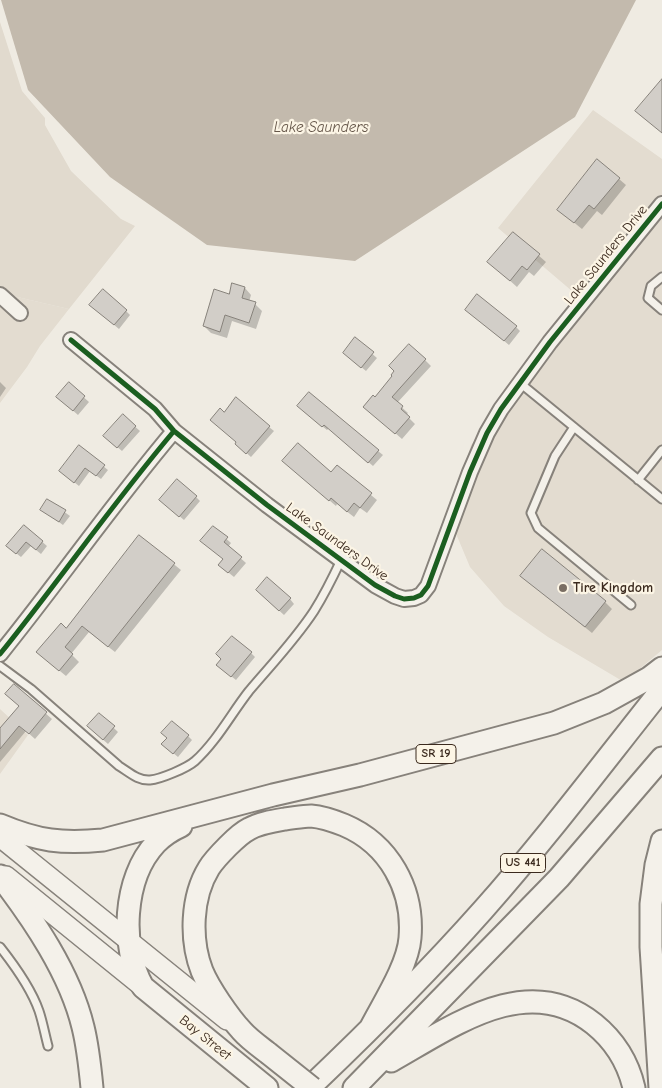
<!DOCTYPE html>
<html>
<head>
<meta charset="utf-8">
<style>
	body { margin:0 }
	canvas { display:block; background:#efebe2 }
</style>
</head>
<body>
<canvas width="662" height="1088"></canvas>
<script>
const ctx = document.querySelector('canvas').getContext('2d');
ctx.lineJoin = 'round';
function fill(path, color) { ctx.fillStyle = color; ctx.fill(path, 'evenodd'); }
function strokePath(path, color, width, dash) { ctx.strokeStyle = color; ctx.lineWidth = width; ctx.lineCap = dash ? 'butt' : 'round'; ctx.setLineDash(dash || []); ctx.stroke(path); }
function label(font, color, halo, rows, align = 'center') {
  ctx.font = font + ' "Comic Neue",sans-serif'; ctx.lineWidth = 4.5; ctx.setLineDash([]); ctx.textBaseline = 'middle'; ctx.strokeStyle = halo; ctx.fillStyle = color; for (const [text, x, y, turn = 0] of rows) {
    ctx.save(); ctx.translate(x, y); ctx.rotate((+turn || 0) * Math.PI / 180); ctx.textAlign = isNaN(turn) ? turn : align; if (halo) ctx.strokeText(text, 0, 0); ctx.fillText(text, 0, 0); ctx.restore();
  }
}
const built = new Path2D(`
	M593 110 662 159V650L624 682 548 637 504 606 470 567 449 517 471 445 586 303 498 228Z
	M0 293 69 309 40 346 27 367 0 403Z
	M0 709 28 735 0 774Z`);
const green = new Path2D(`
	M0 22 22 91 45 118V125L71 171 121 219 135 226 69 309 0 293Z`);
const water = new Path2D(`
	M1 0H636L575 117 355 261 207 245 110 177 28 90Z`);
const shadow = new Path2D(`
	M619 179 626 185 602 215 597 211 582 229 566 216Z
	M513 233 546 262 534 276 529 272 517 287 489 262Z
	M245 288 251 295 249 302 255 304 262 311 256 329 232 321 227 338 211 333 204 326 230 296Z
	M95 309 126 311 130 315 119 329Z
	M471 314 516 327 520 331 509 345Z
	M355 339 377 358 366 371 349 357Z
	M425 360 431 366 397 403 408 413 406 415 415 424 402 439 371 412 375 399Z
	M0 382 6 388 0 397Z
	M69 384 89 402 78 415 62 401Z
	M303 411 378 451 383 455 373 466 329 428 327 430Z
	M225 414 269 427 274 431 251 457 241 448Z
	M123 416 140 431 122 451 109 440Z
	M79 447 108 470 101 479 90 471 79 486 60 471Z
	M290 467 332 474 337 467 377 500 367 513 360 508 354 517 337 504 336 506Z
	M196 497 200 501 184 520 165 504Z
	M48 500 70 516 63 525 42 510Z
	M24 526 47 546 41 554 31 546 21 557 12 550Z
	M213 527 231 543 228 547 246 563 234 577 224 569V559Z
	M140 537 181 570 115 652 89 632 71 654 79 662 66 676 44 658Z
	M522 576 605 602 612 609 592 633Z
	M262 595 290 599 294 604 284 615Z
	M251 653 255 657 236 680 222 669Z
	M14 686 52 719 35 739 26 731 0 762V730L20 706Z
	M99 714 118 732 108 744 93 731Z
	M188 736 192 740 178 757 167 748Z`);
const building = new Path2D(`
	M662 79V133L635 111Z
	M597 159 620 178 594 209 589 205 574 223 557 210Z
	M513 232 540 254 527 270 522 266 510 281 487 262Z
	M232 283 245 287 242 298 256 302 249 323 225 315 220 332 203 326 214 289 229 294Z
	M103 289 127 310 114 325 89 305Z
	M477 294 517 326 504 341 465 310Z
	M355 337 374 352 361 368 343 353Z
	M409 344 426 359 392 397 403 406 401 409 410 417 395 434 363 407 373 395 375 397 392 376 391 375 394 371 389 366Z
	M69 382 85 396 73 411 56 397Z
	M309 392 379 450 368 463 324 425 322 427 297 406Z
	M236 397 270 426 246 454 235 444 236 442 210 420 220 408 224 412Z
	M123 414 136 426 117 448 103 436Z
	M298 443 331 472 337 465 372 493 360 508 354 503 347 512 331 498 329 501 282 461Z
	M79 445 105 465 96 476 85 468 74 483 59 471Z
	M177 479 197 496 179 517 159 500Z
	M47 499 66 510 59 522 40 510Z
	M24 525 43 541 36 550 26 542 16 554 6 546Z
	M213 526 228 537 224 542 242 557 228 573 218 565 223 559 200 541Z
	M139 535 175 563 108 647 82 626 65 647 73 654 59 671 36 652 61 623 66 628Z
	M542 549 606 601 585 627 520 576Z
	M267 577 291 598 279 611 256 590Z
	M232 636 252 652 231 677 216 665 221 659 216 654Z
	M14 684 47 712 29 734 19 726 0 749V728L19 706 5 694Z
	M99 713 115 726 103 740 87 726Z
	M172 721 189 735 173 754 161 744 167 738 161 733Z`);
const service = new Path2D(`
	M662 277 651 286 648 298 662 310
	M520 383 662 499
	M574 427 555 456 531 513 538 528 631 605
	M638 480 662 450
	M0 666 31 689 119 766C129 772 138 781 150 780 161 779 187 768 195 761 217 741 231 714 249 691 271 665 295 640 314 611 324 595 333 577 341 560
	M0 947C15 966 31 988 39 1011 43 1023 45 1035 48 1046`);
const minor = new Path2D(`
	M0 295 20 313
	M71 340 155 409 174 431 267 505 375 585 395 596 404 599 414 598 421 595 428 586 470 472 487 433 501 409 550 342 662 204
	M0 654C59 581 113 503 174 431`);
const secondary = new Path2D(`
	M0 837 227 1020
	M6 876 143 987`);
const primary = new Path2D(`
	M0 825C38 841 62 844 103 840L273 795 360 775 554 723 604 703 649 678 662 668
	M181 826C172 830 163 836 156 843 123 878 120 947 143 987L267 1088
	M0 876C33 919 70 973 83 1027 88 1047 90 1067 92 1088
	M268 1053C259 1046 249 1039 242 1031 229 1017 209 988 202 971 190 940 191 897 209 868 214 860 221 853 228 846 235 839 241 833 249 829 260 823 273 821 285 819 294 818 303 816 311 816 323 817 334 821 344 825 389 844 414 889 410 938 408 965 384 1002 371 1027
	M391 1061C452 1027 527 970 594 1024 615 1041 628 1062 634 1088
	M309 1088C369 1031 428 972 483 910 546 839 603 763 662 689
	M354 1088 559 878 662 758
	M660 1088 651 947V904L656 865 662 841`);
const primaryBridge = new Path2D(`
	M268 1053 312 1088`);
const cycleway = new Path2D(`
	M71 340 155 409 174 431 267 505 375 585 395 596 404 599 414 598 421 595 428 586 470 472 487 433 501 409 550 342 662 204
	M0 654C59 581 113 503 174 431`);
const markers = [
	[563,588,5,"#7a6e63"]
];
const shields = [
	[436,754,40],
	[523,863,45]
];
const shieldNames = [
	["SR 19",436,754],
	["US 441",523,863]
];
const streetNames = [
	["Lake Saunders Drive",606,255,-51],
	["Lake Saunders Drive",337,542,36],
	["Bay Street",205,1038,39]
];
const poiNames = [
	["Tire Kingdom",573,588]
];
const waterNames = [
	["Lake Saunders",321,128]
];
fill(built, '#e3dcd0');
fill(green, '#e1dace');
fill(water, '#c3baad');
fill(shadow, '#0003');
fill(building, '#d2cec8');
strokePath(building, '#87827b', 1);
strokePath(service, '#87827b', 11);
strokePath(minor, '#87827b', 18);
strokePath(secondary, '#87827b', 22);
strokePath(primary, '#87827b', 25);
strokePath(service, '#f4f1ea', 7);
strokePath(minor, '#f4f1ea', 14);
strokePath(secondary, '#f4f1ea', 19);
strokePath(primary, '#f4f1ea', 21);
strokePath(primaryBridge, '#87827b', 25, []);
strokePath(primaryBridge, '#f4f1ea', 21);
strokePath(cycleway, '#1b5e20', 5);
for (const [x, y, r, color] of markers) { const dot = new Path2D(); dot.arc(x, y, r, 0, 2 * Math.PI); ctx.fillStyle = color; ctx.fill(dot); strokePath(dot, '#fcf5e5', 2); }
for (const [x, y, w] of shields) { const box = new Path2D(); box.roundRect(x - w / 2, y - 9.5, w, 19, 4); ctx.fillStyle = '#fcf5e5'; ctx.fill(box); strokePath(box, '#3b2a1e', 1); }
label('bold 12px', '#3b2a1e', null, shieldNames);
label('14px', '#3b2a1e', '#fcf5e5', streetNames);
label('bold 14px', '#3b2a1e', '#fcf5e5', poiNames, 'left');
label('italic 15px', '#645548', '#fcf5e5', waterNames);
</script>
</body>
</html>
